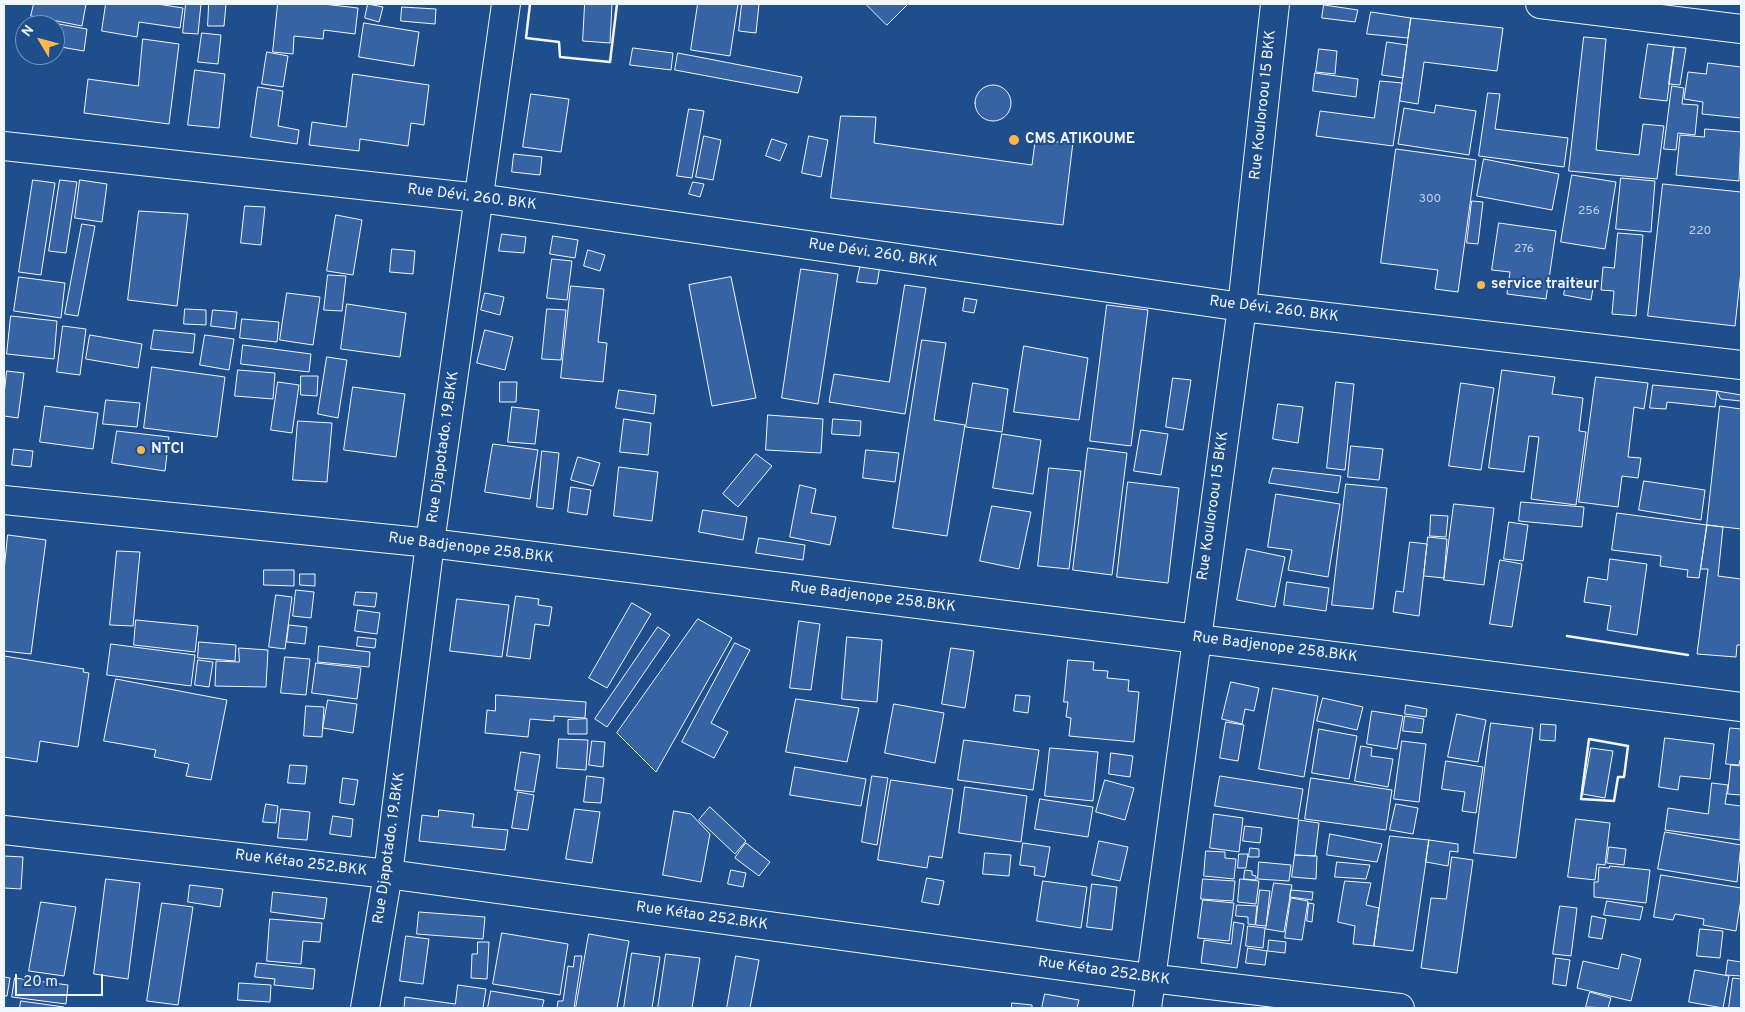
<!DOCTYPE html>
<html>
<head>
<meta charset="utf-8">
<style>
	body { margin:0 }
	#map { position:relative; width:1745px; height:1012px; overflow:hidden; background:#1f4e8c; font-family:Overpass,sans-serif }
	canvas { display:block }
	.frame { position:absolute; inset:0; border:5px solid #f2f6ff; pointer-events:none }
	.north { position:absolute; left:15px; top:15px; width:50px; height:50px; box-sizing:border-box; background:#1f4e8c; border:1px solid #7391ba; border-radius:50%; rotate:307deg; font-size:14px; font-weight:700; line-height:20px; text-align:center; color:#f2f6ff }
	.north::after { content:''; display:block; margin:auto; width:18px; height:22px; background:#ffb74d; clip-path:polygon(50% 0,100% 100%,50% 72%,0 100%) }
	.scale { position:absolute; left:15px; top:974px; width:88px; height:22px; box-sizing:border-box; border:2px solid #f2f6ff; border-top:0; padding-left:6px; font-size:15px; line-height:18px; white-space:nowrap; color:#f2f6ff; -webkit-text-stroke:4px #1f4e8c; paint-order:stroke }
</style>
</head>
<body>
<div id="map">
<canvas width="1745" height="1012"></canvas>
<div class="frame"></div>
<div class="north">N</div>
<div class="scale">20 m</div>
</div>
<script>
const ctx = document.querySelector('canvas').getContext('2d');
ctx.lineJoin = 'round';
function fill(path, color) { ctx.fillStyle = color; ctx.fill(path, 'evenodd'); }
function strokePath(path, color, width, dash) { ctx.strokeStyle = color; ctx.lineWidth = width; ctx.lineCap = dash ? 'butt' : 'round'; ctx.setLineDash(dash || []); ctx.stroke(path); }
function label(font, color, halo, rows, align = 'center') {
  ctx.font = font + ' Overpass,sans-serif'; ctx.lineWidth = 4; ctx.setLineDash([]); ctx.textBaseline = 'middle'; ctx.strokeStyle = halo; ctx.fillStyle = color; for (const [text, x, y, turn = 0] of rows) {
    ctx.save(); ctx.translate(x, y); ctx.rotate((+turn || 0) * Math.PI / 180); ctx.textAlign = isNaN(turn) ? turn : align; if (halo) ctx.strokeText(text, 0, 0); ctx.fillText(text, 0, 0); ctx.restore();
  }
}
const building = new Path2D(`
	M34 4H86L82 26 31 16Z
	M106 4H157L183 8 180 28 139 22 137 37 102 31Z
	M186 4H201L198 34 183 33Z
	M209 4H226L224 26H208Z
	M278 4H323L358 8 355 34 324 30 323 39 294 36 293 54 273 52Z
	M368 4 383 7 379 22 365 18Z
	M585 4H612L610 43 583 41Z
	M698 4H738L730 56 691 50Z
	M742 4H759L756 33 739 31Z
	M866 4H908L887 25Z
	M1324 5 1358 10 1355 22 1322 18Z
	M402 7 436 9 435 24 401 21Z
	M1371 12 1411 18 1408 38 1367 34Z
	M1411 18 1503 28 1497 71 1424 62 1418 104 1400 101Z
	M36 20 87 29 84 51 55 46V25H35Z
	M364 23 419 32 414 66 359 57Z
	M202 33 221 35 218 64 198 62Z
	M1584 37 1606 39 1596 150 1639 155 1643 124 1664 126 1657 179 1569 171Z
	M143 39 179 44 169 124 84 113 88 79 138 86Z
	M1387 42 1407 45 1403 78 1382 75Z
	M1648 44 1674 47 1667 101 1640 98Z
	M1674 47 1686 48 1680 85 1669 84Z
	M633 48 673 53 671 70 630 65Z
	M1319 49 1337 51 1335 74 1316 72Z
	M267 52 288 56 283 87 262 84Z
	M678 53 802 77 798 93 675 70Z
	M1708 63 1741 67V118L1702 114 1703 102 1684 99 1688 72 1706 74Z
	M195 70 225 74 219 128 188 125Z
	M1315 73 1358 79 1356 97 1313 91Z
	M353 74 429 85 424 125 411 123 408 146 360 139 359 151 309 145 312 122 346 127Z
	M1380 81 1402 83 1393 146 1316 136 1320 111 1374 118Z
	M975 103a18 18 0 1 1 36 0a18 18 0 1 1-36 0Z
	M1672 86 1684 88 1682 104 1698 105 1695 135 1678 133 1676 150 1664 149Z
	M258 87 283 91 278 126 299 130 297 144 251 137Z
	M1488 93 1500 94 1495 129 1568 138 1564 167 1479 156Z
	M531 94 569 99 561 152 523 147Z
	M1436 105 1476 111 1469 155 1398 144 1404 108 1434 113Z
	M689 109 704 111 692 178 677 176Z
	M841 116 876 117 874 143 1032 165 1035 142H1073L1063 225 831 198Z
	M1705 129 1741 132 1739 181 1676 175 1680 135 1704 137Z
	M704 136 721 140 713 180 696 177Z
	M809 136 828 140 821 177 802 173Z
	M772 139 787 144 780 161 766 156Z
	M1396 149 1476 160 1458 292 1435 289 1438 270 1381 263Z
	M514 154 542 157 540 175 512 172Z
	M1484 159 1559 174 1552 210 1477 196Z
	M1572 175 1616 182 1605 249 1561 242Z
	M1621 178 1655 181 1651 232 1616 229Z
	M33 180 55 183 41 275 19 272Z
	M60 180 77 182 66 253 49 251Z
	M80 180 107 184 102 222 75 218Z
	M693 182 704 184 700 197 689 194Z
	M1663 184 1741 192V271L1735 326 1648 316Z
	M1472 201 1483 202 1478 244 1467 243Z
	M245 206 265 207 261 245 241 243Z
	M139 211 188 214 177 306 128 300Z
	M336 215 362 220 353 275 327 271Z
	M1499 223 1556 231 1546 299 1507 294 1510 272 1492 270Z
	M82 224 95 226 78 316 65 314Z
	M1618 233 1643 235 1636 316 1612 314 1614 291 1601 290 1603 267 1614 268Z
	M502 234 526 237 524 253 499 251Z
	M553 236 578 240 575 258 550 254Z
	M392 249 415 251 413 274 390 272Z
	M588 250 605 255 600 271 584 266Z
	M552 259 572 261 567 300 547 298Z
	M861 263 880 266 877 284 857 282Z
	M801 269 838 274 818 404 782 398Z
	M328 275 346 276 342 311 324 310Z
	M19 277 65 283 61 318 14 311Z
	M731 277 756 398 712 406 689 285Z
	M1567 277 1594 282 1591 300 1564 295Z
	M905 285 926 288 905 414 829 402 834 374 889 382Z
	M571 286 604 289 598 342 607 343 603 382 561 378Z
	M287 293 320 297 313 345 280 340Z
	M485 293 504 297 500 315 481 310Z
	M965 298 977 300 974 313 963 311Z
	M347 304 406 313 400 357 341 349Z
	M1107 305 1148 310 1131 446 1090 441Z
	M185 309 206 310V325L184 324Z
	M547 309 566 310 561 360 542 359Z
	M213 310 237 312 235 329 211 326Z
	M11 316 57 321 54 359 7 354Z
	M242 319 279 322 277 342 240 338Z
	M63 326 86 329 80 375 57 372Z
	M154 330 195 334 193 353 151 349Z
	M485 330 513 337 505 370 477 363Z
	M90 335 142 344 138 368 86 359Z
	M205 335 234 339 229 370 200 365Z
	M922 340 946 343 934 420 965 425 947 536 893 528Z
	M243 345 311 354 309 372 241 364Z
	M1024 346 1088 358 1079 420 1014 412Z
	M327 357 347 360 338 418 318 414Z
	M152 367 225 377 217 437 144 428Z
	M238 370 275 373 273 399 235 396Z
	M1502 370 1555 377 1552 394 1583 398 1579 431 1586 432 1576 505 1531 499 1539 437 1529 436 1524 472 1489 468Z
	M7 371 24 373 18 418 4 416V396Z
	M301 376H318L317 396 301 395Z
	M1596 377 1648 383 1644 409 1634 407 1628 457 1641 458 1638 478 1622 476 1618 507 1579 502Z
	M1173 378 1191 380 1183 430 1166 427Z
	M278 382 299 385 292 433 271 430Z
	M500 382H517L516 402H500Z
	M1336 382 1354 384 1345 470 1327 468Z
	M973 383 1008 389 1002 432 966 427Z
	M1461 383 1494 388 1481 470 1449 466Z
	M1653 385 1717 391 1715 407 1667 402 1666 409 1650 408Z
	M353 387 405 394 396 457 344 450Z
	M619 390 656 395 654 414 616 408Z
	M1717 391 1741 395V401L1721 399Z
	M106 400 140 403 137 427 103 424Z
	M1278 404 1303 407 1298 443 1273 439Z
	M45 406 98 413 93 449 40 442Z
	M1720 406 1741 409V529L1707 525Z
	M512 407 539 410 535 444 508 442Z
	M768 415 823 419 821 453 766 450Z
	M624 419 651 423 648 455 620 452Z
	M833 419 861 421 860 436 832 434Z
	M298 421 332 423 327 482 293 480Z
	M1141 430 1168 434 1161 475 1134 471Z
	M117 431 169 437 165 471 112 463Z
	M1002 434 1041 440 1033 494 993 488Z
	M493 444 538 450 530 499 485 492Z
	M1351 446 1383 449 1379 480 1348 477Z
	M1088 448 1127 453 1112 575 1073 570Z
	M14 449 33 451 31 467 12 465Z
	M866 450 899 453 895 482 863 478Z
	M542 451 559 453 553 509 537 507Z
	M756 454 772 466 738 507 723 494Z
	M578 457 600 463 593 486 571 480Z
	M619 467 658 472 652 521 614 516Z
	M1049 468 1081 471 1069 569 1038 566Z
	M1273 468 1341 476 1338 493 1269 483Z
	M1644 481 1705 490 1701 520 1639 510Z
	M1128 482 1179 488 1168 583 1117 577Z
	M1346 484 1387 488 1373 609 1332 605Z
	M800 485 816 489 811 513 836 517 830 545 790 537Z
	M571 487 591 490 587 515 568 512Z
	M1276 494 1340 504 1328 577 1288 570 1292 550 1268 547Z
	M1521 502 1584 507 1582 527 1519 521Z
	M1454 504 1494 508 1484 585 1444 580Z
	M992 506 1031 512 1019 569 980 561Z
	M703 510 747 517 743 540 699 532Z
	M1617 513 1707 525 1699 578 1687 577 1688 570 1660 566 1661 556 1612 550Z
	M1431 515 1448 516 1446 537 1430 536Z
	M1509 522 1528 525 1523 561 1504 559Z
	M1707 525 1723 527 1718 576 1741 579V645H1737L1736 657 1697 654 1708 569H1701Z
	M8 535 46 540 31 654 4 651V571Z
	M1428 537 1447 539 1444 578 1424 576Z
	M759 538 805 545 803 560 756 553Z
	M1410 542 1427 544 1419 616 1393 612 1396 591 1403 592Z
	M1247 549 1285 557 1275 607 1237 600Z
	M117 551 140 552 133 626 110 625Z
	M1610 559 1647 564 1637 635 1607 630 1611 606 1584 602 1588 577 1607 580Z
	M1500 560 1522 564 1512 627 1490 624Z
	M264 570H294V586L264 585Z
	M300 574H315V586L300 585Z
	M1287 582 1329 588 1326 611 1284 605Z
	M296 590 314 592 311 618 293 616Z
	M356 592 377 593 375 607 354 605Z
	M276 595 292 597 285 649 269 647Z
	M516 596 539 599 538 605 552 607 549 626 535 624 530 659 507 656Z
	M457 599 509 605 502 657 450 651Z
	M632 603 651 614 607 688 589 678Z
	M358 610 380 613 377 634 355 631Z
	M698 619 732 638 656 772 617 733Z
	M136 620 198 626 195 652 134 645Z
	M799 621 820 624 811 690 790 688Z
	M289 625 307 627 305 644 287 642Z
	M658 627 670 635 607 727 595 719Z
	M358 637 376 639 375 648 357 646Z
	M847 637 882 640 877 702 842 699Z
	M199 642 236 645 235 661 198 658Z
	M735 643 750 650 711 723 728 732 714 758 682 742Z
	M111 644 195 655 191 686 107 675Z
	M319 646 370 652 369 667 318 662Z
	M239 648 268 650 266 687 215 686 216 661 239 662Z
	M951 648 974 651 965 708 942 704Z
	M4 656 84 669 83 672 89 673 78 747 40 741 37 762 4 757Z
	M285 657 310 659 306 695 281 693Z
	M198 660 213 662 209 687 195 685Z
	M1068 660 1094 662 1093 670 1108 671 1107 678 1129 680 1128 691 1139 692 1134 742 1069 736 1071 718 1066 717 1068 702H1064Z
	M316 663 361 668 357 699 312 693Z
	M116 679 227 700 211 780 186 776 189 764 154 757 156 750 104 741Z
	M1231 682 1259 688 1254 711 1245 709 1242 724 1222 719Z
	M1273 688 1318 696 1304 777 1259 769Z
	M496 695 586 702 585 718 554 716V721L530 719 528 737 485 733 487 710 495 711Z
	M1016 695 1030 696 1028 713 1014 711Z
	M1323 698 1363 707 1357 730 1317 721Z
	M796 699 859 708 847 762 786 752Z
	M328 700 357 704 353 733 323 728Z
	M894 704 944 713 935 763 885 753Z
	M1406 705 1427 709 1426 717 1405 714Z
	M306 706 324 707 322 737 304 736Z
	M1372 711 1403 716 1397 749 1367 744Z
	M1457 714 1486 720 1478 762 1448 757Z
	M1405 716 1424 719 1422 733 1403 731Z
	M587 719V734H568V720Z
	M1226 722 1244 725 1238 761 1220 758Z
	M1491 723 1533 728 1516 858 1474 853Z
	M1541 724 1556 725 1555 741 1540 740Z
	M1730 728 1741 729V760H1740L1739 765 1726 764Z
	M1319 729 1357 736 1349 779 1312 773Z
	M1665 738 1714 744 1710 779 1680 776 1678 790 1659 787Z
	M559 739 588 740 586 770 557 768Z
	M964 740 1039 750 1033 790 958 780Z
	M592 741 605 742 603 767 589 765Z
	M1402 741 1426 744 1419 802 1394 799Z
	M1361 746 1372 748 1371 756 1393 759 1388 787 1355 781Z
	M1050 748 1098 752 1093 801 1045 796Z
	M1591 748 1613 751 1605 798 1583 794Z
	M521 752 540 755 534 792 515 790Z
	M1111 753 1133 756 1130 777 1109 774Z
	M1446 761 1483 767 1476 813 1462 811 1465 792 1442 789Z
	M290 765 307 766 305 784 288 783Z
	M1731 765 1741 766V795L1728 794Z
	M795 767 866 779 861 806 790 795Z
	M587 776 604 778 601 803 584 802Z
	M872 776 888 778 877 845 862 842Z
	M1220 776 1303 789 1298 819 1215 806Z
	M343 778 358 780 354 805 340 803Z
	M1311 778 1392 790 1386 830 1305 819Z
	M891 780 953 789 942 858 929 856 927 868 878 860Z
	M1105 780 1134 788 1125 820 1096 812Z
	M1712 783 1728 785 1725 804 1741 806 1740 840 1665 830 1668 808 1708 814Z
	M965 787 1027 796 1021 842 959 833Z
	M518 792 534 795 528 830 512 828Z
	M1040 799 1093 807 1088 837 1035 829Z
	M266 804 278 806 276 823 263 822Z
	M1396 804 1418 808 1413 834 1390 830Z
	M710 807 746 841 735 854 699 820Z
	M281 809 310 812 307 840 278 838Z
	M575 809 600 812 592 863 566 859Z
	M439 810 474 814 472 827 508 830 505 850 419 841 422 815 438 817Z
	M674 811 691 814 710 834 701 882 663 875Z
	M1214 814 1243 818 1239 852 1210 848Z
	M333 816 353 819 351 837 330 834Z
	M1576 819 1610 823 1605 865 1597 864 1595 880 1568 877Z
	M1299 820 1319 823 1315 856 1295 855Z
	M1245 826 1262 828 1260 843 1243 841Z
	M1665 832 1741 845 1737 882 1658 869Z
	M1330 834 1382 844 1377 862 1327 855Z
	M1390 836 1429 840 1413 951 1374 946Z
	M1429 840 1458 844V852L1450 851 1448 866 1426 862Z
	M1099 841 1128 847 1120 881 1092 875Z
	M746 843 770 862 759 876 735 858Z
	M1023 843 1050 847 1045 877 1034 875 1035 867 1020 865Z
	M1609 847 1626 849 1624 865 1607 863Z
	M1250 848 1259 849V857H1249Z
	M1206 851 1225 852V858L1236 859 1234 879 1204 876Z
	M985 853 1011 855 1009 876 983 874Z
	M1239 854H1248L1246 868H1238Z
	M1295 855 1317 856 1316 879 1292 877Z
	M4 856 23 857 21 889 4 888Z
	M1452 857 1473 860 1457 973 1421 968 1431 898 1446 899Z
	M1259 862 1291 865 1289 881 1258 879Z
	M1337 862 1370 865 1366 879 1335 877Z
	M1610 866 1650 870 1646 903 1594 897V882H1598L1599 867 1609 868Z
	M731 870 746 873 743 887 728 884Z
	M1245 870 1252 871V875L1256 876V880L1244 879Z
	M1661 875 1741 888V899L1736 931 1703 925 1704 919 1675 914 1673 920 1654 917Z
	M927 878 944 881 939 905 922 902Z
	M106 879 140 883 128 979 94 974Z
	M1203 879 1235 881 1233 901 1201 899Z
	M1240 879 1259 881 1256 904 1238 902Z
	M1043 881 1087 887 1081 928 1037 921Z
	M1345 881 1371 883 1366 905 1379 908 1374 946 1353 944 1355 926 1338 922Z
	M1274 883 1292 885 1284 932 1266 929Z
	M1092 884 1117 887 1112 930 1087 927Z
	M190 885 223 889 220 907 188 902Z
	M1260 890 1270 891 1266 926 1256 925Z
	M1291 890 1313 892 1312 900 1290 897Z
	M273 892 327 898 324 919 271 912Z
	M1291 898 1308 901 1302 940 1285 938Z
	M1203 900 1234 903 1229 941 1198 938Z
	M1607 901 1643 907 1640 920 1604 915Z
	M41 902 76 907 64 976 29 971Z
	M162 903 193 907 178 1005 147 1001Z
	M1309 903 1314 904 1312 922 1307 921Z
	M1237 905 1257 906 1255 925 1248 924V917L1236 916Z
	M1560 906 1577 908 1571 956 1553 954Z
	M419 912 485 917 483 939 417 934Z
	M1592 916 1606 919 1602 939 1589 937Z
	M270 919 322 923 320 942 303 941 301 964 267 961Z
	M1234 922 1244 924 1237 968 1201 963 1204 940 1231 944Z
	M1248 926 1265 928 1263 948 1246 946Z
	M1700 929 1723 931 1720 958 1697 956Z
	M502 933 568 944 560 995 493 984Z
	M589 934 629 941 617 1008H576Z
	M406 936 429 939 423 984 400 981Z
	M1269 940 1286 942 1285 953 1268 951Z
	M478 942H489L487 979 471 978 472 954H477Z
	M1248 948 1267 951 1265 965 1246 963Z
	M632 953 660 957 652 1008H624Z
	M666 954 700 958 692 1008H658Z
	M1622 954 1641 959 1631 1001 1577 988 1583 961 1618 969Z
	M575 956H582L574 1008H557L558 1001H563L568 966 573 967Z
	M736 956 759 960 750 1008H727Z
	M1556 958 1570 960 1566 986 1553 984Z
	M1728 960 1741 962V976L1726 975Z
	M257 963 315 969 313 989 274 985 275 979 255 977Z
	M1695 970 1729 976 1723 1008 1689 1002Z
	M4 977 10 978 7 996H4Z
	M15 978 68 985 66 1004 12 997Z
	M1733 978 1741 979V1008H1729Z
	M239 983 271 985 270 1002 238 1000Z
	M458 985 486 989 483 1008H404L405 997 455 1004Z
	M491 991 544 1000 542 1008H488Z
	M1590 992 1611 998 1608 1008 1586 1007Z
	M1045 994 1079 1000 1077 1008H1042Z
	M21 1001 64 1007V1008H20Z
	M1012 1003 1032 1005V1008H1012Z`);
const minor = new Path2D(`
	M1540 4 1741 29
	M4 146 479 198 1242 307 1741 365
	M4 500 430 543 1741 707
	M4 830 388 874 1150 978 1400 1008
	M365 1008 388 874 430 543 506 4
	M1147 1008 1242 307 1275 4`);
const wall = new Path2D(`
	M530 4 526 38 559 42 560 57 610 62
	M610 62 617 4
	M1567 636 1688 655
	M1589 739 1628 746 1624 777H1618L1614 801 1581 799Z`);
const markers = [
	[1014,140,6,"#ffb74d"],
	[1481,285,5,"#ffb74d"],
	[141,450,5,"#ffb74d"]
];
const numberNames = [
	["300",1430,200],
	["256",1589,212],
	["220",1700,232],
	["276",1524,250]
];
const streetNames = [
	["Rue Kouloroou 15 BKK",1264,105,-84],
	["Rue Dévi. 260. BKK",472,198,7],
	["Rue Dévi. 260. BKK",873,254,8],
	["Rue Dévi. 260. BKK",1274,310,7],
	["Rue Djapotado. 19.BKK",444,447,-82],
	["Rue Kouloroou 15 BKK",1214,506,-82],
	["Rue Badjenope 258.BKK",471,549,7],
	["Rue Badjenope 258.BKK",873,598,7],
	["Rue Badjenope 258.BKK",1275,648,7],
	["Rue Djapotado. 19.BKK",390,848,-82],
	["Rue Kétao 252.BKK",301,864,7],
	["Rue Kétao 252.BKK",702,917,8],
	["Rue Kétao 252.BKK",1104,972,8]
];
const poiNames = [
	["CMS ATIKOUME",1025,140],
	["service traiteur",1491,285],
	["NTCI",151,450]
];
fill(building, '#3563a3');
strokePath(building, '#f2f6ff', 1);
strokePath(minor, '#f2f6ff', 30);
strokePath(minor, '#1f4e8c', 28);
strokePath(wall, '#f2f6ff', 2.5);
for (const [x, y, r, color] of markers) { const dot = new Path2D(); dot.arc(x, y, r, 0, 2 * Math.PI); ctx.fillStyle = color; ctx.fill(dot); strokePath(dot, '#1f4e8c', 2); }
label('12px', '#c3d1e8', null, numberNames);
label('15px', '#f2f6ff', '#1f4e8c', streetNames);
label('bold 15px', '#f2f6ff', '#1f4e8c', poiNames, 'left');
</script>
</body>
</html>
